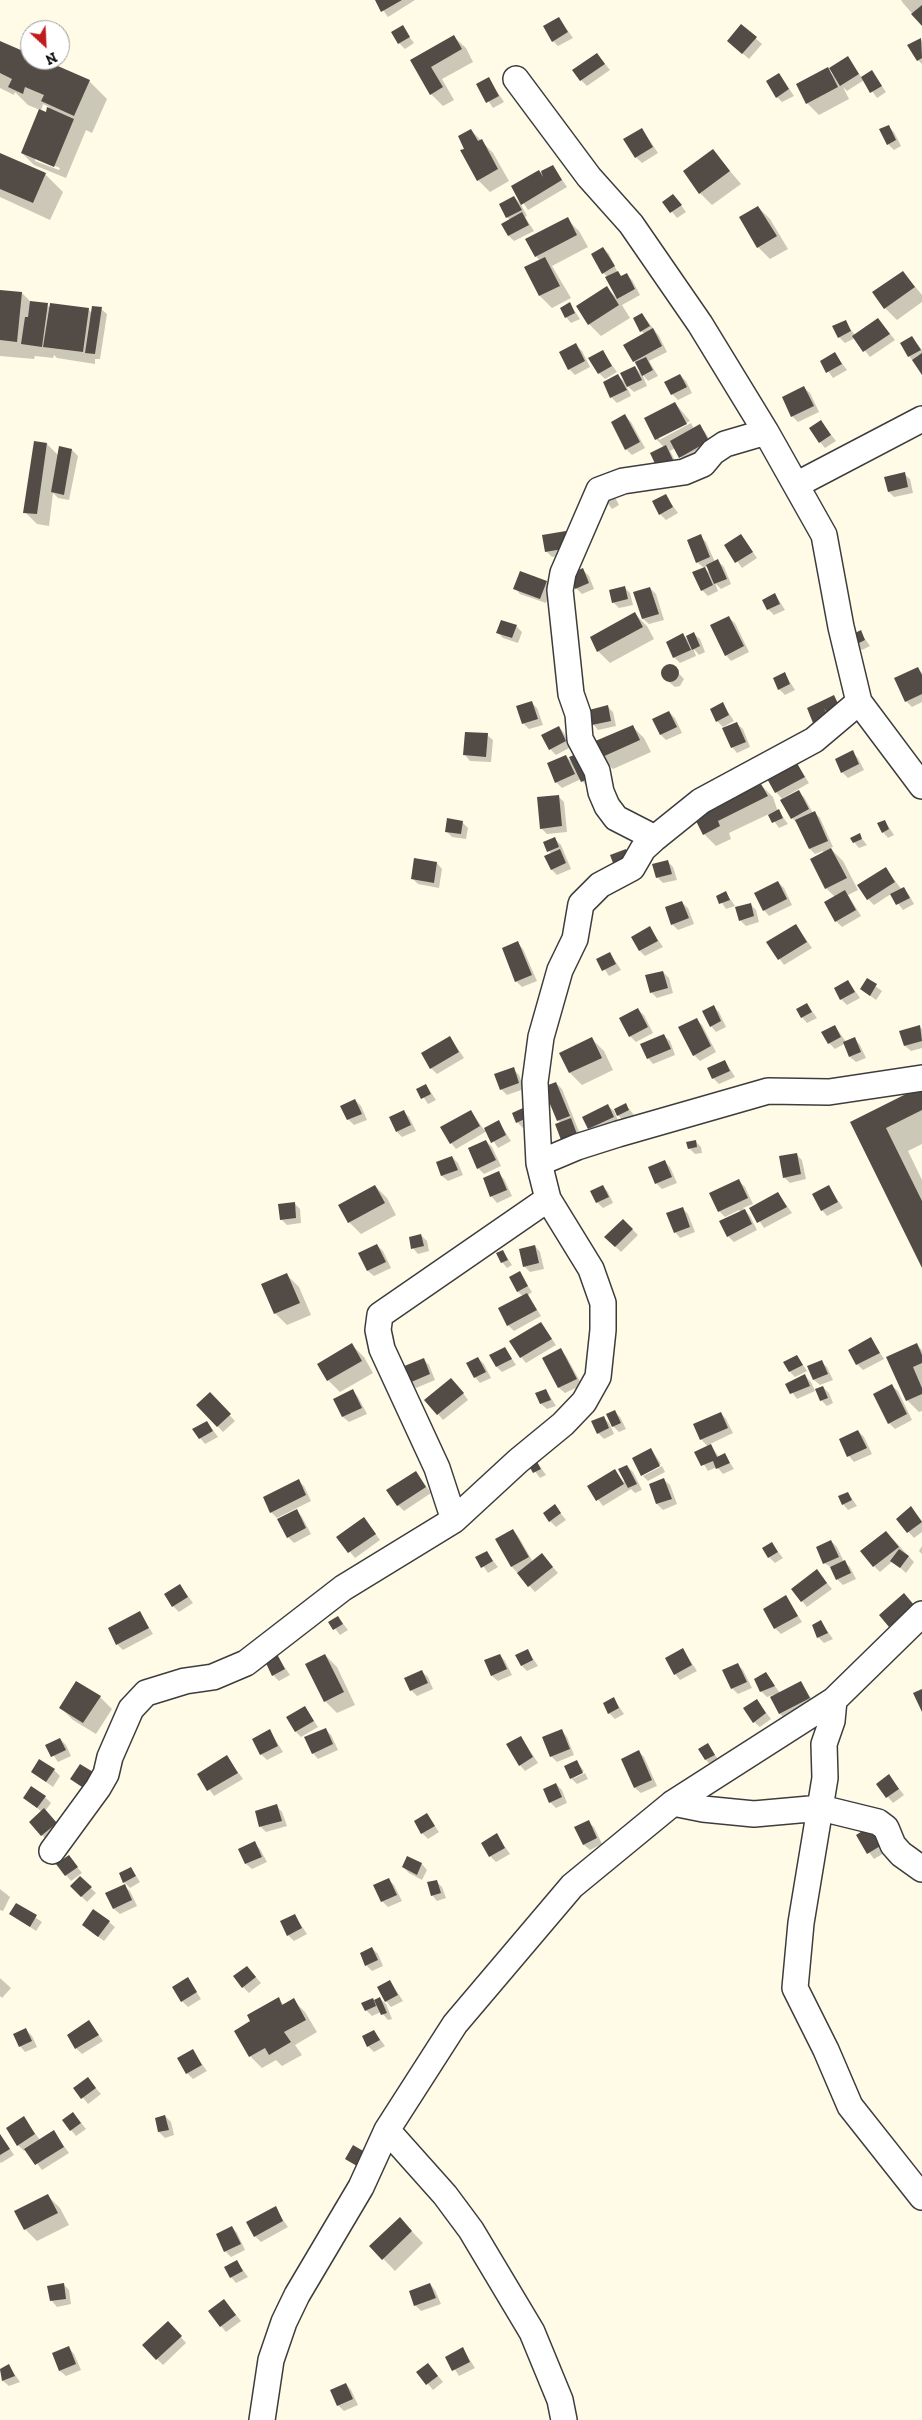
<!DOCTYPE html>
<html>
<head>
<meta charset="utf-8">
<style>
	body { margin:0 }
	#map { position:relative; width:922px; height:2420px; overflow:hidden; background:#fffbe7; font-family:"Zilla Slab",serif }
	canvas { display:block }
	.north { position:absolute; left:20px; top:20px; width:50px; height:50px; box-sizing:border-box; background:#fff; border:1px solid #9d9d9d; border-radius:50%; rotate:155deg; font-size:14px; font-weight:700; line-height:20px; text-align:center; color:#0a0a0a }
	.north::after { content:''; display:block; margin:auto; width:18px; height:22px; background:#c01c1e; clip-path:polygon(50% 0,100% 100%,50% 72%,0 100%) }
</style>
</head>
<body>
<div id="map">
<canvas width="922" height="2420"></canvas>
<div class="north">N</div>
</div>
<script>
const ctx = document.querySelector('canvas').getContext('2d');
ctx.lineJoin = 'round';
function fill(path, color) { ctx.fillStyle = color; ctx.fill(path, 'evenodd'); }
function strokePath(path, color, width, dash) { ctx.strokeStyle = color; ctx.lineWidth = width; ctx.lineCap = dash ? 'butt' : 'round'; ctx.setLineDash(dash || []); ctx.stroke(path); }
const shadow = new Path2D(`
	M376 0H415L388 17Z
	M901 0H922V25L903 3Z
	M559 18 573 38 558 46 553 41Z
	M742 26 762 44 749 59 734 46Z
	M402 27 414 43 405 49 399 43Z
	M454 37 466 48 473 62 442 79 454 100 443 106 431 94 412 61Z
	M920 39 922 41V64L918 60Z
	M0 42 30 55V60H40L89 81 107 99 92 133 86 130 66 178 34 165 22 153 40 110 28 105 15 92 14 95 0 88ZM43 104 49 107 46 114 41 111ZM35 158 60 168 59 170 35 161Z
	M597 54 610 70 587 86 581 80Z
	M848 58 862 78 872 72 886 92 877 98 864 80 847 91 843 87 849 99 819 115 807 103 798 85 827 69 834 76Z
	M779 74 794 96 782 102 777 97Z
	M489 79 504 102 493 108 478 85Z
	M888 126 894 132 901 146 894 150 888 144Z
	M642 129 658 153 642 163 636 157Z
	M471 130 493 153 509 181 490 192 478 180 466 149Z
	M713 151 741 184 712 205 700 193Z
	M0 154 45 174 63 192 50 220 0 197Z
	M553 166 567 187 528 210 512 186Z
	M514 197 520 203 527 216 525 217 534 231 514 241 509 236 510 220 507 217Z
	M678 201 686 212 677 218 664 202Z
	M758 207 770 219 788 249 770 259 758 247Z
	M567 219 579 231 588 247 552 266 571 298 552 308 540 296 526 268 540 261 536 256Z
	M603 248 609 254 618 273 622 277 627 275 632 280 640 295 622 305 630 318 601 336 589 324 577 306 607 288 617 298 608 277 603 273Z
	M903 272 922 295V302L897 320 885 308Z
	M0 291 22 293 31 302 47 305 50 308 89 310 92 313 101 309 107 314 100 359H95V364L57 358 54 355 53 358 35 356 34 359 0 356Z
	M570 304 580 319 571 323 566 317Z
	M642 314 659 336 667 352 649 361 658 376 648 381 642 374 647 386 634 392 626 385 631 396 617 403 611 397 618 376 626 383 635 367 641 374 634 361 645 334 641 331Z
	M878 319 895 340 870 357 855 338 845 343 839 337 845 322 855 335Z
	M912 337 922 350V373L909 356Z
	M576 345 582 351 590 367 575 375 569 369Z
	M602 351 617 372 605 379 599 373Z
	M835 354 847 370 833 378 822 362Z
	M680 375 686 381 692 393 678 400 672 394Z
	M804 388 810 393 819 412 798 422 792 416Z
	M675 403 690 421 659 437V440L691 423 694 429 700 426 705 432 714 447 686 463 675 448 670 451 679 468 665 475V448L656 439Z
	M625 416 631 422 645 448 632 455 626 449 612 422Z
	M821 422 836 441 825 448 820 442Z
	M47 444 59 456 72 450 78 456 69 500 58 498 53 493 49 526 37 524 25 512Z
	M904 474 910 479 913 493 894 497 889 492Z
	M602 495 615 497 619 505 612 509Z
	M665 495 678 513 666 520 660 514Z
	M566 532 571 538 574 553 552 557 546 551Z
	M741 535 757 558 742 568 726 545Z
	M700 536 706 542 715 562 718 561 724 567 731 584 721 589 715 583 718 591 708 596 702 590 704 568 697 562ZM708 566 712 575 704 568Z
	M583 570 589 576 594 589 582 594 576 588Z
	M546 582 552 587 546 603 520 594 515 588Z
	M624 587 630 593 633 605 619 608 613 602Z
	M650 588 656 594 664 620 649 624 643 619 635 593Z
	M775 594 785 610 774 615 768 609Z
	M635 614 647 626 654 639 610 663 598 651 591 638Z
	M729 618 735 623 749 652 731 661 726 655Z
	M516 626 522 632 518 643 503 638 497 632Z
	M860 632 870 646 862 650 856 644Z
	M694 634 700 639 705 652 699 655 693 648 696 656 680 663 674 657 683 635 689 641Z
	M667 666H672L684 679 680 686 675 687 664 678V669Z
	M917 668 922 673V702L912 707 906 701Z
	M785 674 795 690 785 695 779 689Z
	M531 702 537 708 543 725 529 729 523 723Z
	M723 704 734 721 723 727 717 721Z
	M608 707 613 712 616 726 598 730 593 724Z
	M669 712 675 718 682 733 666 740 661 735Z
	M737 724 743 729 750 747 737 753 732 747Z
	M632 726 644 738 651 752 613 769 601 757Z
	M559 727 564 733 571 747 556 755 550 749Z
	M487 735 493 740 491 762 470 761 465 755Z
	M583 752 587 787 581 779 562 788 556 782 566 756 573 763Z
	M852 752 858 758 864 770 848 778 842 772Z
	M794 760 809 783 783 798 784 800 798 792 804 797 813 813 814 812 820 818 833 847 830 848 843 861 858 890 848 895 861 916 842 927 836 921 835 897 826 888 823 851 815 854 810 849 798 824 792 818 783 800 776 792Z
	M761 785 773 797 777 809 788 824 779 828 769 814 729 833 731 839 716 846 704 834 696 818Z
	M558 796 564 802 567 832 547 834 541 828Z
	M885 821 894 835 888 838 883 832Z
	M462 822 468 828 466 839 452 837 446 831Z
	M859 835 867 845 859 848 854 842Z
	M555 839 561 845 571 869 557 875 552 870 551 854 545 843Z
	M667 861 673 867 677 880 663 883 658 878Z
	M437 863 442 869 439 888 418 884 412 878Z
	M886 869 902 890 904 889 909 895 914 904 903 910 891 894 874 905 868 899Z
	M778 882 784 888 792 905 769 916 764 910Z
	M726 893 735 906 726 909 718 897Z
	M682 903 688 908 694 924 678 930 672 924Z
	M750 904 756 910 759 922 746 926 740 920Z
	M796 925 812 948 784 965 768 942Z
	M650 928 663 947 645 956 640 951Z
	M518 943 523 949 537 981 522 987 516 981Z
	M610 953 621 970 609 976 598 959Z
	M663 972 669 978 673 993 657 998 651 992Z
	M867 980 882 991 876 1000 861 989Z
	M848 981 860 998 847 1005 841 999Z
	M807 1004 817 1018 807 1023 802 1017Z
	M713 1006 719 1012 726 1027 716 1032 711 1026Z
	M638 1010 644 1015 653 1033 636 1042 630 1036Z
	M696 1019 702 1025 716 1052 700 1061 694 1055Z
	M835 1026 846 1042 855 1039 860 1045 866 1058 856 1062 850 1057 844 1044 835 1049 829 1043Z
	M920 1027 922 1029V1048L911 1051 905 1046Z
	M664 1036 670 1041 675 1055 653 1064 648 1058Z
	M450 1037 464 1058 437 1074 431 1068Z
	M592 1039 604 1051 613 1070 582 1085 570 1073 561 1053Z
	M725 1061 735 1077 719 1084 713 1078Z
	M513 1069 519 1075 524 1089 507 1095 501 1089Z
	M556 1083 562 1089 582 1139 568 1145 562 1139 560 1123 545 1088Z
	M426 1085 436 1100 428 1104 418 1089Z
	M922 1088V1144L908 1151 922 1180V1265L852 1122Z
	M355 1100 361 1106 367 1120 354 1125 348 1119Z
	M626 1105 634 1115 624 1121 618 1115Z
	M608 1106 614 1111 619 1123 595 1134 584 1118Z
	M523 1110 532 1124 523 1128 517 1122Z
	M403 1111 409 1117 416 1131 402 1137 397 1132Z
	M471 1111 484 1130 499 1122 511 1141 498 1148 487 1131 456 1149 451 1143Z
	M486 1141 492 1147 501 1166 484 1174 478 1168Z
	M695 1141 701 1147 702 1153 695 1154 689 1148Z
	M796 1154 802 1160 806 1179 790 1183 784 1177Z
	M452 1157 458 1163 463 1175 448 1181 442 1176 437 1163Z
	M664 1161 670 1167 677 1183 662 1189 656 1183Z
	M498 1173 504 1179 512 1196 497 1203 492 1197 484 1179Z
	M739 1181 745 1187 753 1204 743 1208 750 1216 757 1230 734 1242 728 1236 740 1212 739 1210 725 1217 719 1211Z
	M375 1186 387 1198 396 1215 361 1234 349 1222Z
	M603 1186 608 1192 613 1203 603 1208 597 1202Z
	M829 1187 843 1208 827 1216 822 1210Z
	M778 1193 792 1213 764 1228 751 1208Z
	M294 1203 300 1209 301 1223 287 1225 281 1219Z
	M683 1209 688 1214 695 1232 680 1238 675 1232Z
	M623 1220 638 1235 621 1252 606 1237Z
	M421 1235 427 1241 429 1251 418 1254 413 1248Z
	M377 1245 383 1251 391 1268 374 1276 368 1271Z
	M535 1246 540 1252 544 1269 530 1272 524 1266Z
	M503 1251 512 1265 507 1268 502 1262Z
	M519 1273 532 1292 528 1295 541 1316 514 1331 508 1325 523 1296 518 1292Z
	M287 1275 299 1287 311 1315 287 1325 275 1313Z
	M541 1323 556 1345 526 1363 521 1357Z
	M871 1339 884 1359 863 1370 857 1364Z
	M352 1345 364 1357 373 1373 340 1392 328 1380Z
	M917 1345 922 1350V1411L919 1412 907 1400Z
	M505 1348 516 1365 502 1372 497 1367Z
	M561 1350 566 1356 582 1385 565 1393 559 1388 544 1358Z
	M797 1356 807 1371 795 1377 790 1372Z
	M478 1358 484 1364 491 1378 480 1383 475 1377Z
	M424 1360 429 1365 435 1380 416 1388 410 1382Z
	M821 1362 827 1367 833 1380 820 1385 814 1380 809 1367Z
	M805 1376 811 1382 815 1391 797 1399 786 1384Z
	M457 1385 468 1400 443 1420 438 1414Z
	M892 1386 898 1391 912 1420 895 1429 889 1423Z
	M823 1387 829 1393 833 1403 827 1406 821 1400Z
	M546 1390 556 1406 547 1409 541 1404 537 1394Z
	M353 1391 358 1397 367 1414 349 1422 343 1417 335 1399Z
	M210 1394 235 1421 223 1432 198 1405Z
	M615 1412 620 1417 626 1429 619 1432 613 1426Z
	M721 1413 726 1419 733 1433 710 1444 719 1457 725 1455 734 1469 723 1474 717 1467 708 1471 696 1452 708 1447 701 1439Z
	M603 1417 609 1423 614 1434 604 1439 598 1433Z
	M207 1422 218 1437 205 1444 200 1438Z
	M858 1431 864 1437 872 1454 854 1462 849 1456Z
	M651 1449 661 1464 642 1475 634 1458Z
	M536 1461 546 1475 540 1478 530 1465Z
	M627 1466 633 1472 642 1490 635 1493 631 1489 603 1506 589 1487 615 1471 624 1482Z
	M662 1466 665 1472 648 1481 643 1476Z
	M416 1472 431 1493 404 1511 398 1505Z
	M664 1480 670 1485 677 1504 663 1510 657 1504 650 1485Z
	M298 1481 304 1486 311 1501 277 1518 271 1512Z
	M848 1493 857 1506 848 1510 843 1504Z
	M555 1506 566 1520 556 1527 550 1521Z
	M911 1508 922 1521V1532L914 1538 897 1519Z
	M297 1511 302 1517 311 1534 294 1543 288 1537Z
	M369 1525 380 1540 355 1558 338 1537Z
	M512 1530 518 1536 533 1562 547 1560 558 1573 535 1592 512 1567 497 1540Z
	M892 1538 914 1562 906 1573 893 1561 880 1572 874 1566Z
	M831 1541 837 1547 844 1562 850 1567 856 1579 843 1585 837 1579 832 1568 824 1563Z
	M772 1544 783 1558 775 1563 769 1557Z
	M922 1546V1554L919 1551Z
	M486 1552 498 1567 488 1573 477 1557Z
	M822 1577 832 1589 807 1607 802 1601Z
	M180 1585 193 1603 179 1612 173 1606Z
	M904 1595 919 1612 896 1631 890 1626Z
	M786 1597 802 1622 781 1634 775 1628Z
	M140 1613 153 1634 123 1650 117 1644Z
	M338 1617 348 1630 340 1635 330 1622Z
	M821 1622 833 1639 824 1643 818 1637Z
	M683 1650 697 1671 680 1680 675 1674Z
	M528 1651 538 1666 527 1671 522 1666Z
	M325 1655 337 1667 355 1705 337 1713 325 1701Z
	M500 1655 505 1661 512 1675 498 1681 492 1676Z
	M277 1656 290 1675 279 1681 273 1675Z
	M737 1664 743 1670 752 1688 738 1694 732 1688 723 1671Z
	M422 1672 428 1677 433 1689 417 1696 411 1690Z
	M766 1674 780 1693 801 1683 815 1704 786 1719 780 1714 772 1698 776 1694 767 1697 761 1691Z
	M100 1697 112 1709 96 1734 73 1720 61 1708Z
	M614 1699 624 1714 615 1719 609 1713Z
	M757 1701 771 1719 760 1727 754 1722Z
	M305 1708 318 1727 301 1737 296 1732Z
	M325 1729 331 1735 338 1750 318 1759 313 1753Z
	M270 1731 283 1752 267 1760 261 1754Z
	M562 1731 567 1737 574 1755 557 1762 551 1756Z
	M521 1737 538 1763 525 1771 520 1765Z
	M60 1739 66 1745 71 1756 58 1762 47 1746Z
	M708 1744 719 1761 711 1765 706 1760Z
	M639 1752 644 1757 657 1786 641 1793 635 1788 622 1759Z
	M227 1757 243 1779 214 1796 199 1774Z
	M577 1762 584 1771 572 1779 571 1778Z
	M54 1770 60 1776 53 1787 32 1772Z
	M585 1773 588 1779 577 1784 572 1779Z
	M889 1776 904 1795 893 1803 877 1784Z
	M556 1784 562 1790 567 1803 556 1808 550 1802Z
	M45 1797 51 1803 45 1811 61 1829 48 1841 42 1835V1812L25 1798Z
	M277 1806 282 1812 287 1826 266 1832 260 1826Z
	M427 1815 439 1832 428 1839 422 1833Z
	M588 1822 594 1827 602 1844 590 1850 584 1845 576 1828Z
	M497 1835 510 1854 496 1862 490 1856Z
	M857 1836 891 1849 874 1859Z
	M254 1843 260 1849 267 1862 252 1869 246 1864 240 1850Z
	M69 1857 82 1873 71 1881 66 1875Z
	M408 1858 422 1864 427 1870 422 1880 409 1873 403 1867Z
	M131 1868 140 1882 130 1888 124 1882Z
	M80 1878 96 1893 87 1902 71 1886Z
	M388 1879 394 1885 402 1901 388 1907 382 1901Z
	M436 1881 442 1887 446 1898 437 1901 432 1895Z
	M124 1886 130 1891 137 1906 120 1914 114 1909 107 1894Z
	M0 1889 10 1897 3 1911 0 1910Z
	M17 1905 42 1922 36 1931 11 1914Z
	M295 1916 307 1934 294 1941 288 1935Z
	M109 1922 115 1927 104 1941 89 1930Z
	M372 1948 378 1954 383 1966 372 1971 366 1965Z
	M247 1967 261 1983 249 1993 243 1987Z
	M0 1978 11 1988 2 1998 0 1996Z
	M188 1979 201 1999 188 2007 182 2001Z
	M390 1981 403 2001 391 2007 386 2001Z
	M278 1999 284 2005 293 2000 305 2012 317 2032 295 2045 302 2055 282 2066 276 2060 262 2068 250 2056 252 2022Z
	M380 1999 386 2004 392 2019 388 2020 381 2012 372 2016 366 2010 372 2000 378 2005Z
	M89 2022 103 2041 82 2054 76 2048Z
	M26 2030 32 2036 37 2047 25 2052 20 2046Z
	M374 2031 385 2046 374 2052 368 2046Z
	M192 2051 207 2071 193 2079 187 2073Z
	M93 2085 101 2094 88 2104 75 2088Z
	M165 2116 171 2122 174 2135 165 2138 159 2132 156 2119Z
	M24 2118 40 2140 54 2132 69 2153 42 2170 26 2149 24 2151 18 2145Z
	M78 2119 86 2129 76 2136 71 2130Z
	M0 2134 14 2155 1 2163 0 2162Z
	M48 2196 60 2208 69 2225 37 2241 25 2229Z
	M275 2208 288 2227 261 2242 255 2236Z
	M400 2219 423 2243 395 2271 371 2246Z
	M232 2227 237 2233 245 2250 231 2257 225 2251Z
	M237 2262 248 2277 236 2283 231 2277Z
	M63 2284 69 2290 71 2304 57 2307 52 2301 49 2287Z
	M430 2284 435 2290 441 2304 421 2311 415 2305Z
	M224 2300 241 2321 226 2332 221 2326Z
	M174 2329 186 2343 163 2365 157 2359Z
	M69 2348 74 2354 81 2370 66 2376 60 2371 53 2354Z
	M463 2349 475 2368 459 2376 447 2357Z
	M428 2364 443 2382 433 2390 418 2372Z
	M9 2366 20 2382 9 2386 3 2381 0 2370Z
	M346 2384 351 2390 358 2405 344 2411 338 2405Z`);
const building = new Path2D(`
	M375 0H402L381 12Z
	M922 5V26L911 14Z
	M559 17 568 32 552 42 543 26Z
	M741 24 757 37 742 54 727 41Z
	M403 25 410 37 398 44 391 32Z
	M454 35 462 49 431 67 443 87 430 95 410 60Z
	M921 38 922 58 917 61 907 45Z
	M0 41 30 54V60H44L90 80 74 116 41 101 44 95 25 87 23 94 8 87 12 79 0 73Z
	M597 53 605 64 580 81 572 70Z
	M848 56 859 74 840 86 829 68Z
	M828 67 838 87 806 104 796 84Z
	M872 70 882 86 870 93 861 77Z
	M779 73 789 89 776 98 766 81Z
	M489 77 499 96 486 103 476 84Z
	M47 107 74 119 54 167 21 153 39 109 46 112Z
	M889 125 896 140 887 145 879 129Z
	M642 128 653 147 635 158 623 139Z
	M471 129 478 141 482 139 498 169 477 181 460 150 464 149 458 136Z
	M713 149 730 171 699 194 683 171Z
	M0 153 46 173 33 203 0 189Z
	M553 165 562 180 521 205 511 186 539 170 543 177 541 171Z
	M673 194 682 205 670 213 662 202Z
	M514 196 522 210 506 218 499 204Z
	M758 206 777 236 757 248 739 217Z
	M522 212 529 225 508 236 501 224Z
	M568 217 577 235 535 257 525 239Z
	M603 247 615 266 602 274 591 254Z
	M545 257 560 286 539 296 524 267Z
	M618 271 621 276 627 273 635 289 617 299 605 277Z
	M903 271 915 287 884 309 872 292Z
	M607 286 619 305 588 325 576 306Z
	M0 290 22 292 17 342 0 340Z
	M30 301 48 303 42 347 21 344 25 317H28Z
	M570 302 575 313 565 318 560 308Z
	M50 303 89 308 83 352 43 347Z
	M92 306 102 307 95 354 85 353Z
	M642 313 650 326 640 332 633 318Z
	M878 318 890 334 863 352 852 336Z
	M846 320 851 331 838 338 832 326Z
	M653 328 662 346 633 362 623 345Z
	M912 336 921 350 908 357 900 343Z
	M576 343 585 361 568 370 559 352Z
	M603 350 612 366 598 374 588 358Z
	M835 352 842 364 826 373 820 361Z
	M922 353V375L912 360Z
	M646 357 653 370 642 376 635 362Z
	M635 366 642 380 627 387 620 373Z
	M618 374 627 390 610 398 603 382Z
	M680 374 687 387 671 395 664 382Z
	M804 386 814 406 791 417 782 397Z
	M675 402 687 424 655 440 644 418Z
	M625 414 640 442 625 450 611 422Z
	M821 420 831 435 819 443 809 428Z
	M700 424 709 441 679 458 670 441Z
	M34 441 47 443 37 514 23 513Z
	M666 445 674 462 658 470 650 453Z
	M59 446 72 449 64 495 51 492Z
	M905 472 908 487 888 492 884 477Z
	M666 494 673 507 659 515 652 501Z
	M566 531 569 548 545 552 542 535Z
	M701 534 710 557 696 563 687 540Z
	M741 534 753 552 735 563 724 545Z
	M718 559 727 579 714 584 706 565Z
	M705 567 713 585 701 591 692 572Z
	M583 568 589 583 575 589 569 574Z
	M520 571 547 581 540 599 513 589Z
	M625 586 628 599 612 603 609 590Z
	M650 587 659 614 642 619 633 592Z
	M775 593 780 604 767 610 762 600Z
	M635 612 643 627 597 652 590 637Z
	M729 616 744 646 725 656 710 625Z
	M501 620 517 625 512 638 496 633Z
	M861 630 865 640 855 645 851 635Z
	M694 632 700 646 692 650 686 636Z
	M683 633 691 650 673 658 666 642Z
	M661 673a9 9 0 1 1 18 0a9 9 0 1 1-18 0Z
	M918 667 922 675V694L905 702 894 678Z
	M785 672 790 684 778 690 773 678Z
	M834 695 841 710 829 716 824 708 828 716 813 723 807 708Z
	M532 701 538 719 522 724 516 706Z
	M723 702 729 715 716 722 710 709Z
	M608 705 611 721 592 725 589 710Z
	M669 711 677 727 660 735 652 719Z
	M737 722 746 742 731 748 722 728Z
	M633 725 640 740 600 758 593 742Z
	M559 726 566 741 549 750 541 735Z
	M465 732 488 733 486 757 463 755Z
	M853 750 859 764 841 773 835 759Z
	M584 751 595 776 581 782 569 757Z
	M566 755 575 774 555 783 547 763Z
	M794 758 805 777 775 793 765 775Z
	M761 784 768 796 718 821 720 826 703 835 694 817Z
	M799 790 809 809 791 819 780 800Z
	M559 795 562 826 540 829 537 797Z
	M779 809 783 818 772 823 768 815Z
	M815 811 828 841 809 849 795 820Z
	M447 818 463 821 461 834 445 832Z
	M885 820 889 829 882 833 877 823Z
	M860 833 862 839 853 843 850 838Z
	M555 837 559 847 547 852 543 842Z
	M831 848 847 878 825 889 810 859Z
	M560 849 566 863 551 870 544 856Z
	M626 849 632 864 616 871 610 855Z
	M414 858 437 862 434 883 411 879Z
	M668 860 672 874 656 878 652 864Z
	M886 867 895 882 867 900 857 885Z
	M778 881 787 899 763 911 754 893Z
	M904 887 910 898 896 905 890 894Z
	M845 890 856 910 835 922 824 902Z
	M726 891 730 900 719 904 716 896Z
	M682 901 689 918 671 925 665 907Z
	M751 903 754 916 739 921 735 907Z
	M796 924 807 942 778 960 766 942Z
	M650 926 658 941 639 951 631 937Z
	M518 941 532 975 515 982 502 948Z
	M610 952 616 964 602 971 596 959Z
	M663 971 668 988 650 993 645 975Z
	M867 978 877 984 870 996 860 989Z
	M848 980 855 992 840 1000 834 988Z
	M807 1003 812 1012 801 1018 796 1009Z
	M714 1005 721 1021 710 1027 702 1011Z
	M638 1008 648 1027 629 1037 619 1018Z
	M697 1018 711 1046 693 1056 678 1027Z
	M835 1025 841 1037 828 1044 821 1032Z
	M920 1025 922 1041 904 1046 899 1031Z
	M664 1034 671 1049 647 1059 640 1044Z
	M450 1036 459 1052 430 1069 421 1053Z
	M592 1037 602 1058 569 1073 559 1053Z
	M855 1037 861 1052 849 1057 843 1042Z
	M725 1060 730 1071 712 1079 707 1068Z
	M514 1067 519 1083 500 1090 494 1074Z
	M556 1082 570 1116 557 1121 543 1087Z
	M426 1084 431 1094 421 1099 416 1089Z
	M922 1086V1110L886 1128 922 1201V1268L850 1122Z
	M355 1099 362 1114 347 1120 340 1106Z
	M626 1103 629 1110 617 1116 614 1109Z
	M608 1104 614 1117 588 1129 582 1117Z
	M523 1108 527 1118 516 1123 512 1113Z
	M404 1110 411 1125 396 1132 389 1117Z
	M471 1110 480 1126 450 1144 440 1127Z
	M571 1118 577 1134 561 1140 555 1124Z
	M499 1120 506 1135 491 1143 484 1128Z
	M486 1140 496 1160 477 1169 468 1148Z
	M696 1140 697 1147 688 1149 686 1142Z
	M797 1153 801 1174 783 1178 779 1156Z
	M452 1156 458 1170 441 1176 436 1162Z
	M665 1160 672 1177 655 1184 648 1167Z
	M499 1171 507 1190 490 1197 483 1178Z
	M739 1179 748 1198 718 1212 709 1193Z
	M375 1185 385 1203 348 1223 338 1205Z
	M603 1185 609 1197 596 1203 590 1191Z
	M829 1185 838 1202 821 1211 812 1194Z
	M778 1192 787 1207 757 1223 749 1208Z
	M295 1202 296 1218 280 1220 278 1204Z
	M683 1207 690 1227 674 1233 666 1213Z
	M745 1209 752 1224 727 1237 719 1221Z
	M623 1219 633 1229 615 1247 604 1237Z
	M421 1234 424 1246 411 1249 409 1237Z
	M377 1244 386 1262 367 1271 358 1253Z
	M535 1245 539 1263 523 1267 519 1249Z
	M503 1250 508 1260 501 1263 496 1253Z
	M520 1271 528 1286 517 1292 509 1277Z
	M287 1273 300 1303 274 1314 261 1284Z
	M527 1293 537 1310 507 1326 498 1308Z
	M541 1322 552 1339 520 1358 509 1341Z
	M871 1337 880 1353 856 1365 848 1350Z
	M352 1343 362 1361 327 1381 317 1364Z
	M917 1343 922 1355V1363L913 1367 922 1388V1394L906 1401 886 1357Z
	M505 1347 512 1359 496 1367 489 1355Z
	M561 1348 577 1379 558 1388 542 1358Z
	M797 1355 803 1365 789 1372 783 1362Z
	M478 1357 486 1372 474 1378 466 1363Z
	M424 1358 430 1374 409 1383 402 1367Z
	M822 1360 828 1374 813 1380 807 1366Z
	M805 1374 810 1386 790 1394 785 1384Z
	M451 1378 464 1393 437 1415 424 1400Z
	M892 1384 907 1414 888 1424 873 1394Z
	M823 1386 828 1398 820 1401 815 1389Z
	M353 1389 362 1408 342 1417 333 1399Z
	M546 1389 551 1400 540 1404 535 1393Z
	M210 1392 231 1414 217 1427 196 1405Z
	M615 1410 621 1423 612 1427 606 1414Z
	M721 1412 728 1428 700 1440 693 1424Z
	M604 1416 609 1428 597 1434 591 1421Z
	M207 1421 213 1431 199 1439 192 1429Z
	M858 1430 867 1448 847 1457 839 1439Z
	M711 1444 717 1457 725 1453 730 1463 716 1469 713 1461 701 1466 694 1452Z
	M651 1448 660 1466 641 1476 632 1458Z
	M536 1460 541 1469 533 1473 528 1464Z
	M627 1465 637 1484 628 1488 618 1469Z
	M615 1469 624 1484 596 1501 587 1486Z
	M416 1471 426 1487 397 1506 386 1490Z
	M664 1478 672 1499 656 1504 649 1484Z
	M299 1479 306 1495 270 1513 263 1497Z
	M848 1492 852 1500 842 1505 838 1496Z
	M555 1504 561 1513 549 1522 543 1513Z
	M911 1506 922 1522 907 1533 896 1519Z
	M297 1509 306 1528 287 1538 277 1519Z
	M364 1517 376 1534 348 1553 336 1537Z
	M513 1529 529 1557 511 1567 495 1539Z
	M886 1531 899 1547 873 1567 860 1551Z
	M831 1540 839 1557 823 1564 816 1547Z
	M772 1542 778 1552 768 1558 762 1548Z
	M899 1549 909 1556 900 1568 890 1561Z
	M487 1551 493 1561 481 1568 475 1557Z
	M542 1553 553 1567 528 1587 517 1573Z
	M845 1560 851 1573 836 1580 830 1567Z
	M817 1569 827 1583 801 1602 791 1589Z
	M180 1584 188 1597 172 1607 164 1594Z
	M904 1593 914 1605 889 1627 879 1615Z
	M786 1595 798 1616 774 1629 763 1609Z
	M140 1611 149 1628 116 1645 108 1628Z
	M338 1616 343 1624 333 1630 328 1622Z
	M821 1620 828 1633 817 1638 812 1625Z
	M683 1648 692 1665 674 1675 665 1658Z
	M528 1649 533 1660 521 1666 515 1655Z
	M277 1654 285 1669 272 1676 265 1661Z
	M325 1654 344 1692 324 1702 305 1664Z
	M500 1654 507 1669 491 1676 484 1660Z
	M738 1663 747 1682 731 1689 722 1670Z
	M422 1670 428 1683 410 1691 404 1678Z
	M766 1672 775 1686 760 1692 754 1679Z
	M76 1681 101 1696 83 1723 59 1708Z
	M801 1681 810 1698 779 1714 770 1697Z
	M922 1689V1712L913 1693Z
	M614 1697 619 1708 608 1714 603 1703Z
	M757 1699 766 1713 753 1723 743 1708Z
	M305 1706 314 1721 295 1732 286 1717Z
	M326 1728 333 1744 312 1754 304 1737Z
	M270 1729 278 1746 260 1755 252 1739Z
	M562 1729 570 1749 550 1757 542 1737Z
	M521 1736 533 1757 519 1766 506 1744Z
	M60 1738 66 1750 51 1757 45 1745Z
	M708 1743 715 1755 705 1760 698 1749Z
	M639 1750 652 1780 634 1788 621 1759Z
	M227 1755 238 1773 207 1791 197 1774Z
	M39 1759 55 1769 46 1782 31 1772Z
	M577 1760 583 1773 570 1779 564 1766Z
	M80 1764 98 1775 88 1791 70 1779Z
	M889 1774 899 1789 886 1798 876 1784Z
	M556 1783 562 1797 549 1803 543 1789Z
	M31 1786 46 1796 37 1808 23 1798Z
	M277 1804 282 1821 259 1827 255 1811Z
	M44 1808 57 1823 41 1836 29 1822Z
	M427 1813 435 1826 421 1834 414 1821Z
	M589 1820 597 1838 583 1845 574 1827Z
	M875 1823 887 1842 867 1854 856 1835Z
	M497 1833 505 1848 489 1857 481 1843Z
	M255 1841 262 1857 245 1864 238 1849Z
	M69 1855 78 1867 65 1876 56 1864Z
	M407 1856 422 1863 417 1875 402 1867Z
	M131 1867 136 1876 123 1883 119 1873Z
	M80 1876 92 1887 81 1897 70 1886Z
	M389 1878 397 1895 381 1902 373 1885Z
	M437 1880 441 1893 431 1896 427 1882Z
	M125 1884 132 1900 113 1909 105 1893Z
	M16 1903 37 1915 30 1927 9 1914Z
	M93 1909 110 1921 98 1937 82 1925Z
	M295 1914 302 1928 287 1936 280 1921Z
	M372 1947 378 1960 365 1966 360 1953Z
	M247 1966 256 1977 242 1988 233 1976Z
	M188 1977 197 1992 181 2002 172 1987Z
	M390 1980 398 1995 385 2002 377 1987Z
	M279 1997 282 2005 294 1998 306 2020 284 2032 291 2042 269 2055 265 2048 249 2057 234 2031 250 2021 247 2015Z
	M380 1997 387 2013 381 2015 374 2000Z
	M373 1998 376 2006 365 2011 361 2003Z
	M89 2020 99 2035 75 2049 67 2035Z
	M26 2028 32 2041 19 2047 13 2034Z
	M374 2030 380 2040 367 2047 362 2036Z
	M193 2049 202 2065 186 2074 177 2058Z
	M88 2077 96 2088 81 2099 73 2088Z
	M73 2112 81 2123 70 2131 62 2120Z
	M165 2115 169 2130 158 2132 155 2118Z
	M24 2116 35 2134 17 2146 6 2128Z
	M54 2130 64 2147 35 2165 24 2149Z
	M0 2134 10 2149 0 2155Z
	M353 2145 370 2155 362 2169 345 2159Z
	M48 2194 58 2213 24 2230 14 2211Z
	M276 2206 283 2221 254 2237 246 2222Z
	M400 2217 412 2231 382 2260 369 2246Z
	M232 2226 241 2244 224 2252 216 2234Z
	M237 2260 243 2271 230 2278 224 2267Z
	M64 2283 66 2299 50 2301 47 2286Z
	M430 2283 436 2298 414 2306 409 2291Z
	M224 2299 236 2315 220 2327 208 2311Z
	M168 2321 182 2336 156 2360 142 2345Z
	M69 2346 76 2364 59 2371 52 2353Z
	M463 2347 470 2362 452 2371 445 2357Z
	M428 2363 438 2376 426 2385 416 2372Z
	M9 2364 15 2376 2 2381 0 2369Z
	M346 2383 353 2399 337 2406 330 2390Z`);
const minor = new Path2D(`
	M516 79 589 177 631 224 700 324 766 432 824 535 841 627 859 702 922 786
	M796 485 922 419
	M655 838 616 818 607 806 601 792 597 771 580 739 578 714 571 694 560 590 563 573 599 490 623 481 684 472 703 464 713 452 725 444 766 432
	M539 1163 577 1147 618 1134 768 1091 829 1092 922 1078
	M454 1520 437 1468 382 1349 378 1330 380 1315 548 1199
	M922 1614 834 1700 832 1721 824 1744 825 1778 801 1923 795 1988 826 2050 850 2106 922 2197
	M673 1803 703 1809 754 1814 821 1808 878 1822 886 1828 893 1845 901 1854 922 1869
	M52 1851 98 1788 106 1774 110 1757 131 1709 146 1693 185 1681 213 1677 246 1663 343 1588 454 1520 518 1461 563 1424 584 1402 598 1377 603 1330V1303L591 1269 548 1199 539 1163 535 1082 541 1037 560 970 575 939 581 904 600 885 632 868 643 849 655 838 701 801 814 740 859 702
	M262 2420 271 2360 284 2322 297 2295 361 2187 387 2130
	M564 2420 560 2400 532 2332 471 2230 445 2195 387 2130 455 2024 572 1886 673 1803 834 1700`);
fill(shadow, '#0003');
fill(building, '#534c46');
strokePath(minor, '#3d3d3d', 28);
strokePath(minor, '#fff', 25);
</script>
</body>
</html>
